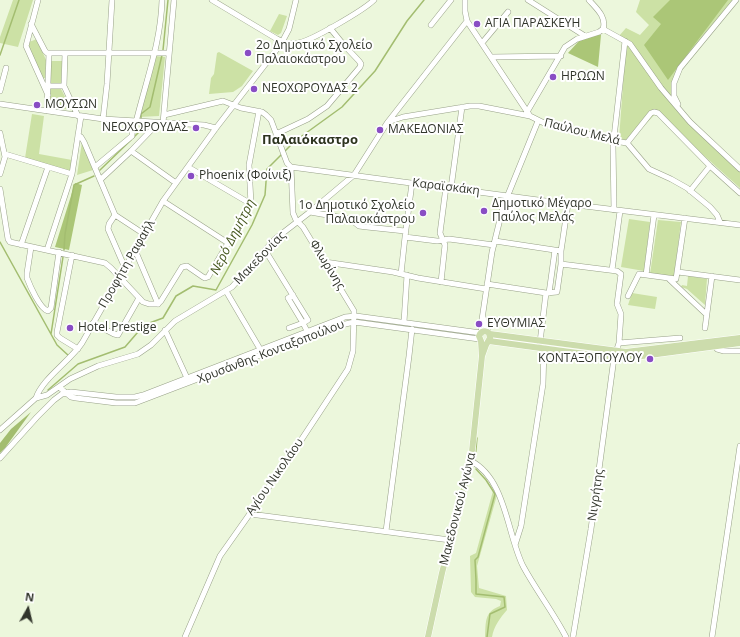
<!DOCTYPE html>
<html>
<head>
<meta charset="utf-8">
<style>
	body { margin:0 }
	#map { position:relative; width:740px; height:637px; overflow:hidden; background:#ecf7dc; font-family:"Open Sans",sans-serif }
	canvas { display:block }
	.north { position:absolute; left:8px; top:589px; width:40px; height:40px; -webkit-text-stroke:3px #fff; paint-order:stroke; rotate:8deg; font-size:11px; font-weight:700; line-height:16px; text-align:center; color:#31352b }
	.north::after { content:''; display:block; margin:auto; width:14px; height:18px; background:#31352b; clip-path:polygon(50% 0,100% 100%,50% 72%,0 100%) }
</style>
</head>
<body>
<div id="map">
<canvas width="740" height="637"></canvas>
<div class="north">N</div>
</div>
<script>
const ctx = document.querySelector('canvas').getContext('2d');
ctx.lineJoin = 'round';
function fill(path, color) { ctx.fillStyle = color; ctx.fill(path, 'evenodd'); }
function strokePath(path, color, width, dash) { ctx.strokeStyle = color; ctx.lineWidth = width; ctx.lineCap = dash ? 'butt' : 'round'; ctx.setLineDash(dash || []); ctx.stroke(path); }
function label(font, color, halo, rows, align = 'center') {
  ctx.font = font + ' "Open Sans",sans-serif'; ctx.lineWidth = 4; ctx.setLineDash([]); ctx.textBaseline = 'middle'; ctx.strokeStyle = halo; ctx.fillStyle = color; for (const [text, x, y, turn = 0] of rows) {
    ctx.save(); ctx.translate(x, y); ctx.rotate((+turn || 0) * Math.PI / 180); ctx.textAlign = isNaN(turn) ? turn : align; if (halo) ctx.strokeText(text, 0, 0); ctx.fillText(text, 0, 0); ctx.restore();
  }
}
const green = new Path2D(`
	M13 0H33L18 47 0 43V37Z
	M640 0H739L682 70 677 80 676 91 680 112 740 169V188L691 144 658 111 630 141 619 139 626 44 619 36 626 28 640 35 649 25 636 12Z
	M279 14 287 16 281 33 278 35 270 31Z
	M37 39 46 60 45 78 42 79 27 47 29 42Z
	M219 52 253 71 242 86 233 92 209 94 211 78 214 74 217 53Z
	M155 56 165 57 159 116 139 117Z
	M51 61H62L61 89 72 110 50 107Z
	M32 114 44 116 39 154 72 160 70 171 25 158Z
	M82 142 93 170 77 175Z
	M629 219 650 222 644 271 621 267Z
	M658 220 681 222 674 276 650 274Z
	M688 276 707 279 705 305 687 289 681 287 682 285 687 286Z
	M632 293 657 297 655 309 628 305Z
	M493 491 497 495 477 566 479 588 506 596 507 610C500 618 494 626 492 637H485C486 622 484 612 500 606L501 601 496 599 475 597 471 592 470 556 476 553Z`);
const forest = new Path2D(`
	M670 0H728L668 80 644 45 661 24 653 17Z
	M597 35H601L598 67 568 53 579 41Z
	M75 183 82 185 69 250 55 247Z`);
const water = new Path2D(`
	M31 412 5 448 0 453V443L11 429Z`);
const stream = new Path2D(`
	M163 50 168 0
	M0 55 19 0
	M141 118V114L150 107 162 55
	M133 138 139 132 140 126
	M284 152 295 141 342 107 375 71 407 21 424 0
	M100 170 131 140
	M0 242 57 345 69 356
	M64 250 65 234 74 185 94 176
	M51 334 63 257
	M48 390 78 364 125 347 144 325 163 318 176 296 193 286 216 290 252 225 265 195 267 169 282 154
	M475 460 477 438
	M476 469 486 480 495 494 478 557 475 560 476 580V594L504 597 505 607 490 614 487 637`);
const minor = new Path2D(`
	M38 0 26 46 48 95
	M212 0 277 39C283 42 291 45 298 43 311 41 364 10 374 0
	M465 0V11L467 21 530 116 544 123 614 141 627 143 649 169 671 179 687 188 710 207 717 215 720 222
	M528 0 585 36
	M31 24 45 51 47 53H169
	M431 25 451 0
	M603 29 630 44 661 88 690 122 740 169
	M482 43 508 12
	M65 53 64 86 78 116
	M492 57 561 56
	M48 86H64
	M0 91 6 68
	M0 104 103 119 204 125 216 128
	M678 104 674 96V83L680 68 736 0
	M47 111 49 53
	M527 112 565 47 577 39 599 32 603 29C607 17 596 8 589 0
	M164 115 223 101 241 108 262 112 266 115 271 120 287 163 291 167
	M103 119 107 84 112 0
	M136 122C146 81 161 42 162 0
	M388 122 403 117 470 106H479L530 116
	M163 123 174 0
	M0 133 5 157 0 174
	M276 134 308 119 327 106 360 67 361 64 359 61 343 44 330 28
	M78 135 81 137 84 142 115 215 144 234
	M627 143 651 113 654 112 658 113 710 166 740 193
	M131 151 176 183
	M5 154 72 174
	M95 167 132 136 133 122
	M188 167 251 204
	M291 167 568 204 740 225
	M100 180 131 151 158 123
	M451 188 462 107
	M0 189 8 239 10 242 105 263 111 268 143 302 149 304H158
	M690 191 710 166
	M163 201 228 243
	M614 210 613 146 625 41
	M310 212 350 219 359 226 367 227 405 231
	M115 215 109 224 108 229 125 268
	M405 237 437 241 449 239 494 245
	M495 241 561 251
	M21 245 48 167
	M31 247 27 273V278C30 286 40 309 48 311L51 308 59 252
	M47 250 72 174 81 116
	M135 250 158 304
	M265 250 308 320 303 323 288 298 293 295
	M72 255 57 332V335L60 338 78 349
	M325 262 393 272 418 278 486 289
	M561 264 617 271 621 274 617 304 621 314 619 343 614 358 591 529 573 637
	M612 270 620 211
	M678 272 740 280
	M401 274 405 237 412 183
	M646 275 654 215
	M669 279 706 314
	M441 282 445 245 440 233 446 187
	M487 284 546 293 557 292 561 264V251L568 204
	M226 291 260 349
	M549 293 555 250
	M628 296 639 274 676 279 685 218
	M158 304 161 301 182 267 187 266 203 277 205 278 208 277 251 204 249 165 259 111
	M483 317 488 332
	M404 322 407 275
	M93 323 114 334 118 335 139 298
	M289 328 303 323 307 331
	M705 328 712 276
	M165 330 187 378
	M482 332 481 326 492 252 503 207 538 121
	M540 342 546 293
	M619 343 680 338
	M716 346 717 349 724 351H740
	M59 387 71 397 76 398 116 403H135L337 326 354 322 479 339
	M36 398C42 379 70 361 82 343L163 201 216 128 281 44 289 29 296 0
	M0 430 36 398 47 395 70 379 98 366 138 354 151 345 175 321 232 287 275 239 310 212 354 175 387 123 467 21
	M0 458 37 417 54 400 62 394 71 392 116 397H135L143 395 345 317 356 316 481 333
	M471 461C506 479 507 534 523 566 536 590 553 612 566 637
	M250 514 450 540
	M386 531 409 356 412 329
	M515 545 521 526 543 384 544 348
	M185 637 220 556 290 457 348 369 353 351 354 311 303 227 296 220 293 213 291 167
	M712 637 740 446`);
const major = new Path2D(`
	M490 334 626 352 740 338
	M489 341 607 357 627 358 740 343
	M428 637 442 573 471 461 482 356 481 341 479 336C481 331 485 330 489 333L490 338 486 345 482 356`);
const markers = [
	[477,24,4,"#894dc4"],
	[248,53,4,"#894dc4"],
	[553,77,4,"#894dc4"],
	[254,89,4,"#894dc4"],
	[37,105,4,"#894dc4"],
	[196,128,4,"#894dc4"],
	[380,130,4,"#894dc4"],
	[191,176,4,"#894dc4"],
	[484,211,4,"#894dc4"],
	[423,213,4,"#894dc4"],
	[479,324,4,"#894dc4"],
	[70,328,4,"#894dc4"],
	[650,359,4,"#894dc4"]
];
const poiNames = [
	["ΑΓΙΑ ΠΑΡΑΣΚΕΥΗ",485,24],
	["2ο Δημοτικό Σχολείο",256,46],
	["Παλαιοκάστρου",256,60],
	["ΗΡΩΩΝ",561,77],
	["ΝΕΟΧΩΡΟΥΔΑΣ 2",262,89],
	["ΜΟΥΣΩΝ",45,105],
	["ΝΕΟΧΩΡΟΥΔΑΣ",188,128,"right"],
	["ΜΑΚΕΔΟΝΙΑΣ",388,130],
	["Phoenix (Φοίνιξ)",199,176],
	["Δημοτικό Μέγαρο",492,204],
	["Παύλος Μελάς",492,218],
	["1ο Δημοτικό Σχολείο",415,206,"right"],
	["Παλαιοκάστρου",415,220,"right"],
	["ΕΥΘΥΜΙΑΣ",487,324],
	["Hotel Prestige",78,328],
	["ΚΟΝΤΑΞΟΠΟΥΛΟΥ",642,359,"right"]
];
const streetNames = [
	["Παύλου Μελά",582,132,14],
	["Καραϊσκάκη",446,187,7],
	["Μακεδονίας",260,258,-46],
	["Προφήτη Ραφαήλ",127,264,-60],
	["Φλωρίνης",327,265,58],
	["Χρυσάνθης Κονταξοπούλου",271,352,-21],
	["Αγίου Νικολάου",275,477,-55],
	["Νιγρήτης",596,495,-82],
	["Μακεδονικού Αγώνα",458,509,-76]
];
const neighbourhoodNames = [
	["Παλαιόκαστρο",310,140]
];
const waterNames = [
	["Νερό Δημήτρη",233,237,-63]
];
fill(green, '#cce1a5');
fill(forest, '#abc677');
fill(water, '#a3bd70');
strokePath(stream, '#a3bd70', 1.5);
strokePath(minor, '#98a188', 6);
strokePath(major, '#fff', 7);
strokePath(minor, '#fff', 5);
strokePath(major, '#ccdcac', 6);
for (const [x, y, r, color] of markers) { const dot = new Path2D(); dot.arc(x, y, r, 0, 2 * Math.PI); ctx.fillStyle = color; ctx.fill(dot); strokePath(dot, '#fff', 1.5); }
label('12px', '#31352b', '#fff', poiNames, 'left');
label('12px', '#31352b', '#fff', streetNames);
label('bold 13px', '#2d341f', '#fff', neighbourhoodNames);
label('italic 13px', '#475820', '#fff', waterNames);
</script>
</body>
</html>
